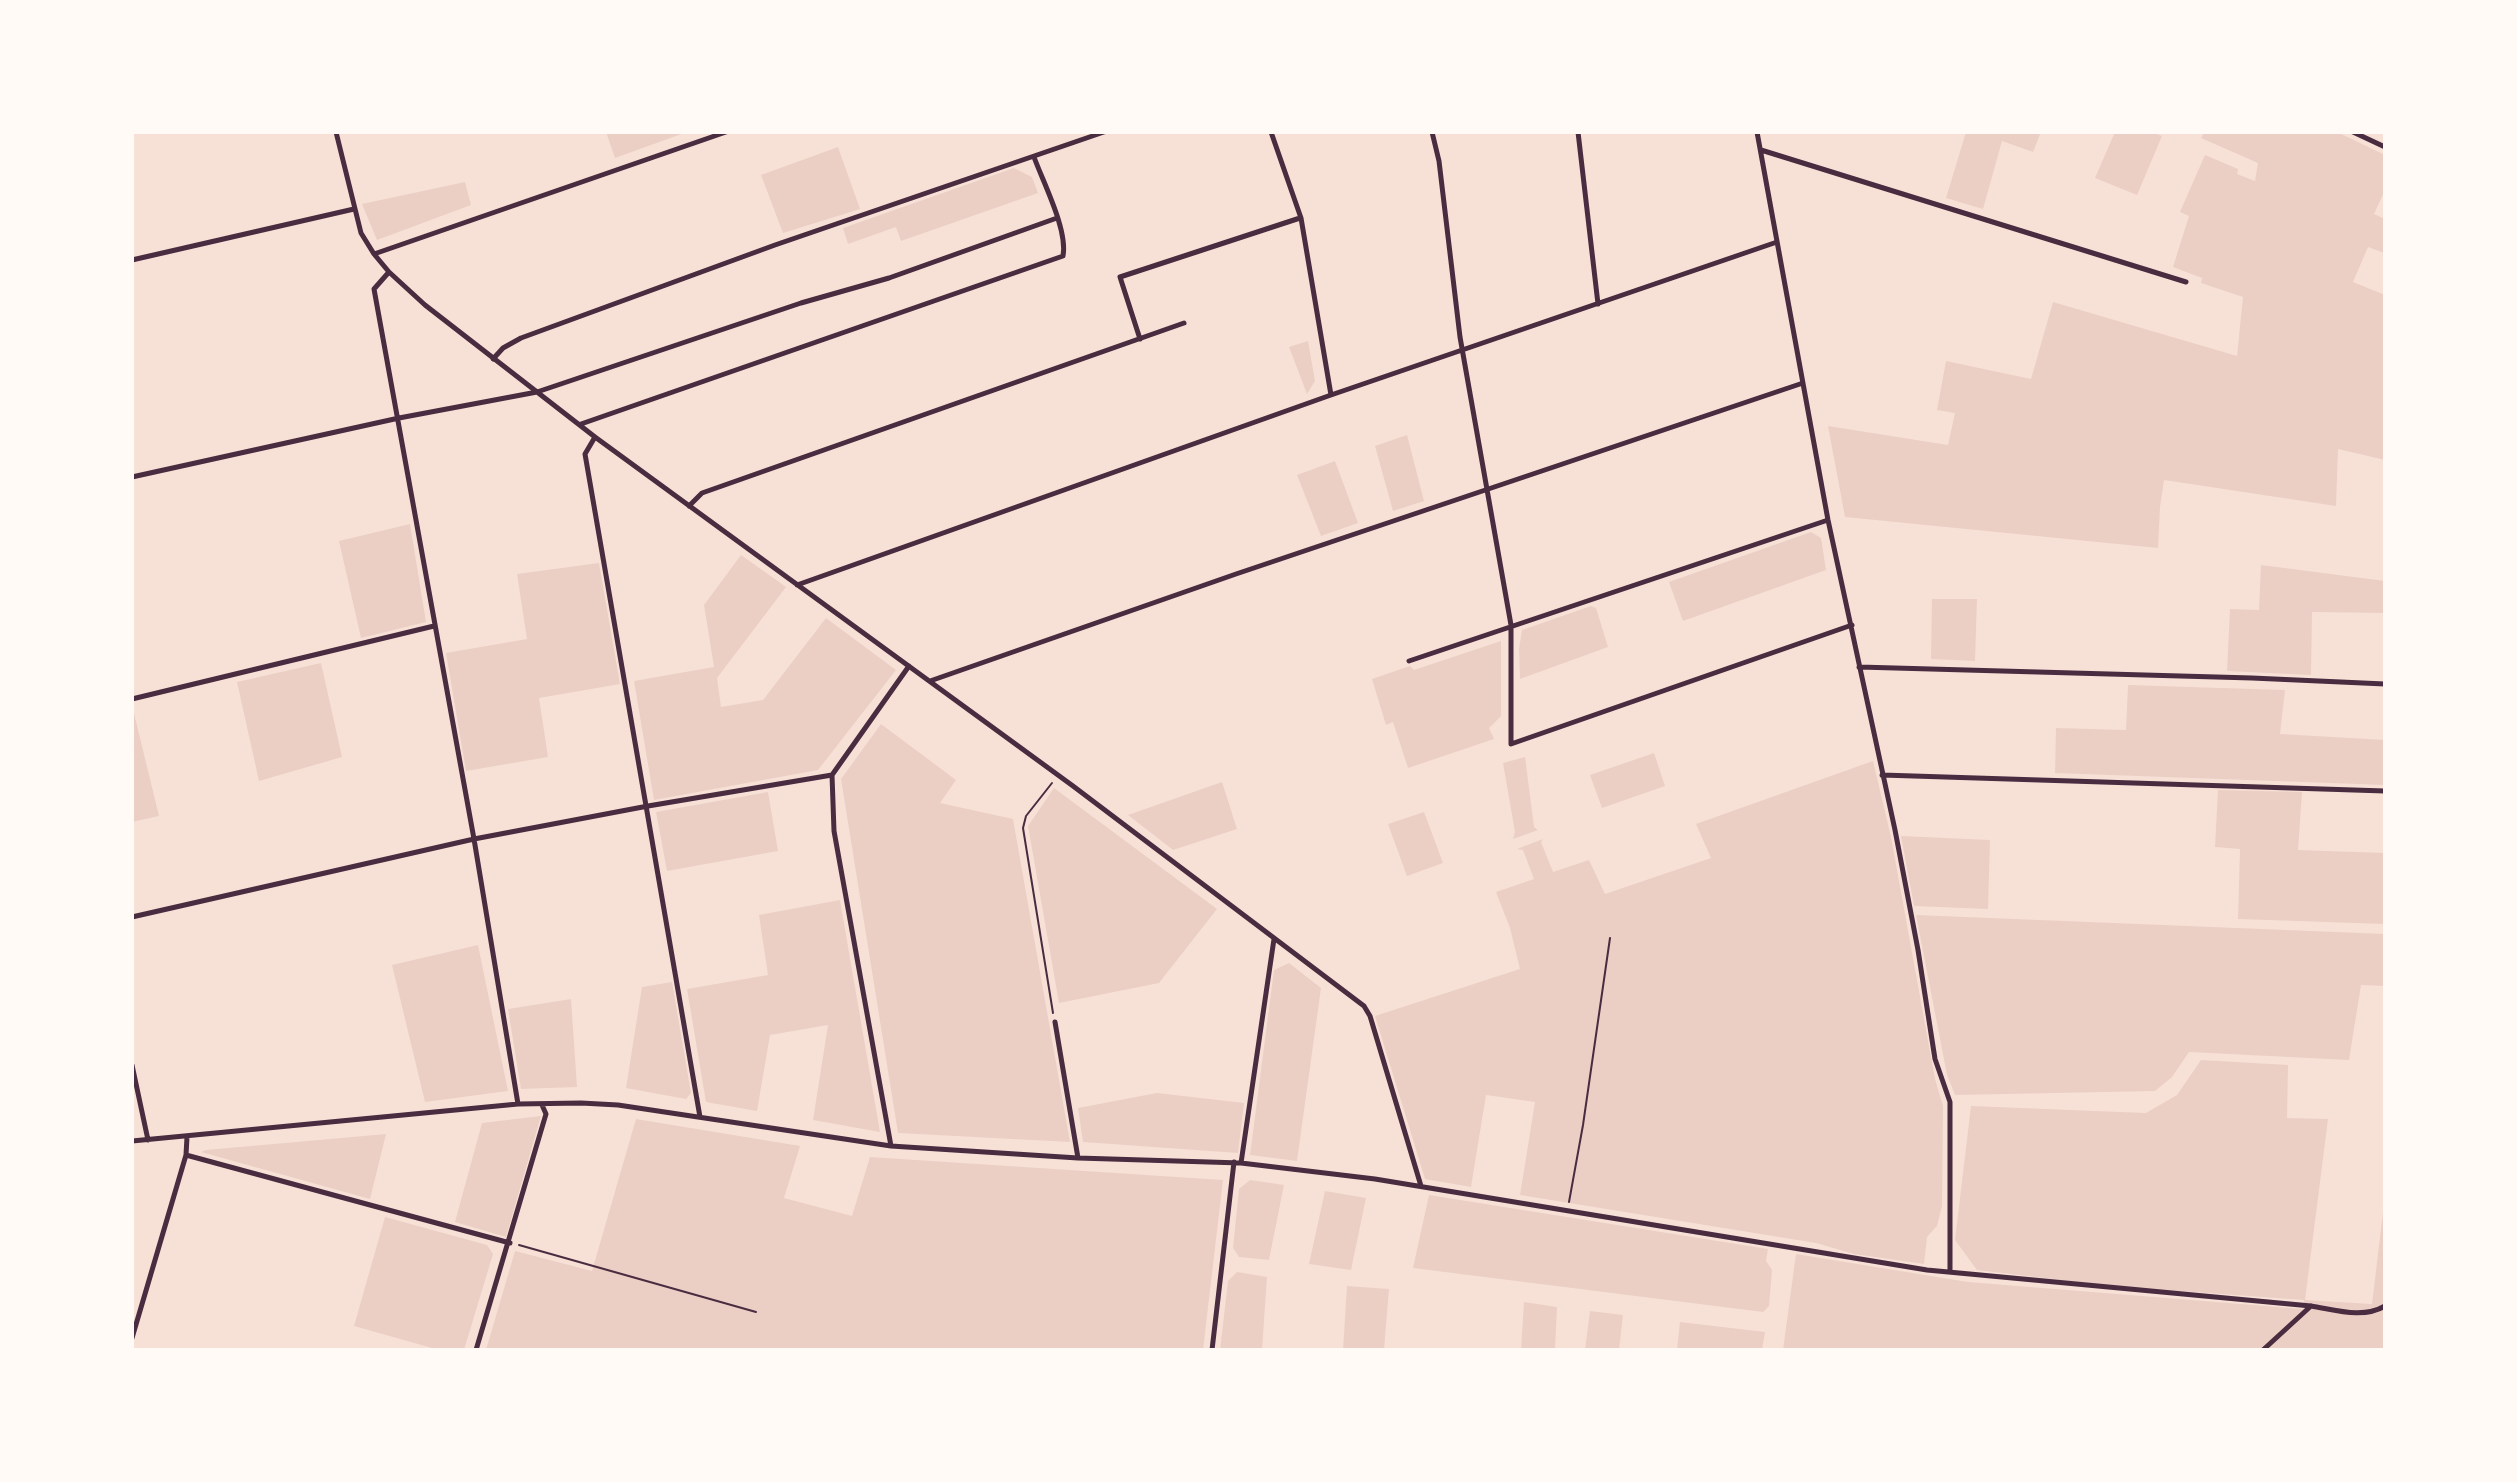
<!DOCTYPE html>
<html>
<head>
<meta charset="utf-8">
<style>
	body { margin:0 }
	#map { position:relative; width:2517px; height:1482px; overflow:hidden; background:#f7e1d7; font-family:Inter,sans-serif }
	canvas { display:block }
	.frame { position:absolute; inset:0; border:134px solid #fffaf5; pointer-events:none }
</style>
</head>
<body>
<div id="map">
<canvas width="2517" height="1482"></canvas>
<div class="frame"></div>
</div>
<script>
const ctx = document.querySelector('canvas').getContext('2d');
ctx.lineJoin = 'round';
function fill(path, color) { ctx.fillStyle = color; ctx.fill(path, 'evenodd'); }
function strokePath(path, color, width, dash) { ctx.strokeStyle = color; ctx.lineWidth = width; ctx.lineCap = dash ? 'butt' : 'round'; ctx.setLineDash(dash || []); ctx.stroke(path); }
const green = new Path2D(`
	M606 132H687L615 158Z
	M1966 132H2041L2033 152 2002 141 1983 209 1946 198Z
	M2115 132H2152L2162 136 2137 195 2095 178Z
	M2204 132H2337L2385 155V190L2374 214 2385 219V250L2384 253 2368 247 2353 282 2385 295V460L2338 449 2336 506 2164 480 2160 507 2158 548 1845 517 1828 426 1948 445 1955 413 1937 410 1946 361 2031 379 2053 302 2237 356 2243 297 2201 283 2202 278 2173 267 2189 216 2180 212 2205 155 2238 169 2237 174 2255 181 2258 163 2201 138Z
	M838 147 860 209 783 233 761 175Z
	M1014 168 1032 177 1038 193 901 241 896 227 848 244 843 228Z
	M465 182 471 205 377 240 362 204Z
	M1308 341 1315 381 1307 394 1289 347Z
	M1407 435 1424 501 1393 511 1375 446Z
	M1335 461 1358 523 1321 536 1297 475Z
	M410 524 426 622 361 638 339 541Z
	M1811 532 1821 538 1826 570 1683 621 1669 582Z
	M741 555 786 587 717 678 721 707 763 700 826 618 896 670 818 770 654 800 634 681 714 667 704 605Z
	M599 563 620 684 539 698 548 757 466 771 446 653 527 639 517 574Z
	M2261 565 2385 581V613L2312 612 2311 675 2227 671 2230 609 2259 610Z
	M1932 599H1977L1975 661 1931 659Z
	M1591 606 1596 608 1608 647 1520 679 1519 649 1522 630Z
	M1501 641V716L1489 728 1494 739 1408 768 1393 722 1386 725 1372 679 1410 666 1414 670Z
	M321 663 342 757 259 781 237 682Z
	M2128 685 2285 690 2280 734 2385 740V785L2055 773 2056 728 2126 730Z
	M132 705 159 816 132 822Z
	M881 724 956 780 940 803 1013 819 1070 1142 898 1133 841 779Z
	M1654 753 1665 786 1602 808 1590 775Z
	M1525 757 1534 827 1538 830 1513 839 1515 832 1503 763Z
	M1873 761 1891 837 1935 1079 1943 1106 1942 1206 1937 1226 1927 1237 1924 1264 1854 1254 1816 1243 1520 1195 1535 1102 1486 1095 1471 1187 1425 1179 1375 1016 1520 969 1510 928 1496 892 1534 879 1523 850 1517 849 1543 839 1541 842 1553 872 1589 860 1605 894 1711 858 1696 824Z
	M1222 782 1237 829 1173 850 1128 815Z
	M1054 788 1217 909 1159 983 1059 1003 1028 826Z
	M2218 790 2302 792 2298 850 2385 853V924L2238 919 2240 849 2215 847Z
	M768 792 778 851 667 871 656 812Z
	M1424 812 1443 863 1407 876 1388 824Z
	M1901 836 1990 840 1988 909 1914 906Z
	M840 900 880 1132 813 1120 828 1025 770 1035 757 1111 706 1102 687 989 768 975 759 915Z
	M1916 915 2385 934V986L2361 985 2349 1060 2189 1052 2172 1077 2155 1091 1955 1095 1947 1075Z
	M478 945 508 1091 425 1102 392 965Z
	M1289 963 1321 988 1297 1161 1250 1155 1274 970Z
	M672 982 691 1093 686 1099 626 1088 642 987Z
	M571 999 577 1087 521 1089 508 1009Z
	M2201 1060 2288 1065 2287 1118 2328 1119 2305 1300 2372 1304 2385 1196V1350H1783L1796 1254 1968 1282 2303 1309 2304 1300 2111 1286 1977 1270 1955 1240 1971 1106 2146 1113 2177 1095Z
	M1157 1093 1244 1103 1238 1153 1083 1142 1078 1108Z
	M541 1116 506 1237 455 1222 482 1123Z
	M636 1119 800 1146 784 1198 852 1216 870 1157 1223 1180 1203 1350H486L515 1251 592 1271Z
	M386 1134 370 1199 201 1152 206 1150Z
	M1250 1180 1284 1185 1269 1260 1239 1257 1233 1248 1239 1189Z
	M1325 1191 1366 1198 1351 1270 1309 1264Z
	M1429 1195 1768 1249 1766 1261 1772 1270 1769 1306 1763 1312 1413 1268Z
	M385 1217 487 1245 493 1254 464 1350H439L354 1326Z
	M1237 1272 1267 1277 1262 1350H1220L1228 1281Z
	M1347 1286 1389 1289 1384 1350H1343Z
	M1524 1302 1557 1307 1555 1350H1521Z
	M1590 1311 1623 1315 1619 1350H1585Z
	M1680 1322 1765 1332 1762 1350H1677Z`);
const path = new Path2D(`
	M1052 783 1026 816 1023 828 1053 1013
	M1569 1202 1583 1125 1610 938
	M519 1245 756 1312`);
const minor = new Path2D(`
	M336 132 361 233 374 254 389 272 425 305 595 437 1073 786 1364 1006 1370 1016 1421 1186
	M1271 132 1301 218 1331 395
	M1432 132 1439 161 1460 337 1511 625V744L1852 625
	M1578 132 1598 304
	M1757 132 1828 520 1895 830 1918 950 1935 1059 1950 1102V1272
	M2353 132 2385 147
	M1761 150 2186 282
	M374 254 726 132
	M132 260 354 209
	M389 272 374 289 474 839 518 1104
	M1140 339 1120 277 1300 218
	M493 359 503 348 521 338 775 245 1104 132
	M581 424 1063 256C1068 230 1043 182 1034 157
	M595 437 585 454 700 1117
	M132 477 399 418 537 392 801 303 889 278 1057 218
	M689 506 702 493 1184 323
	M797 585 1331 395 1777 242
	M1409 661 1828 520
	M1859 667 2252 678 2385 684
	M930 681 1236 574 1803 383
	M132 699 434 626
	M1882 775 2385 791
	M132 917 474 839 648 806 832 775
	M1055 1022 1078 1158
	M132 1065 148 1140
	M132 1141 518 1104 581 1103 618 1105 891 1146 1078 1158 1241 1163 1375 1179 1927 1270 2311 1306C2336 1310 2363 1319 2385 1306
	M891 1146 834 831 832 775 909 666
	M186 1155 510 1243
	M1241 1163 1274 939
	M132 1338 186 1155 187 1137
	M476 1350 543 1124 546 1114 542 1105
	M1212 1350 1234 1162
	M2263 1350 2311 1306`);
fill(green, '#ebcfc5');
strokePath(path, '#4a2c40', 2);
strokePath(minor, '#4a2c40', 5);
</script>
</body>
</html>
